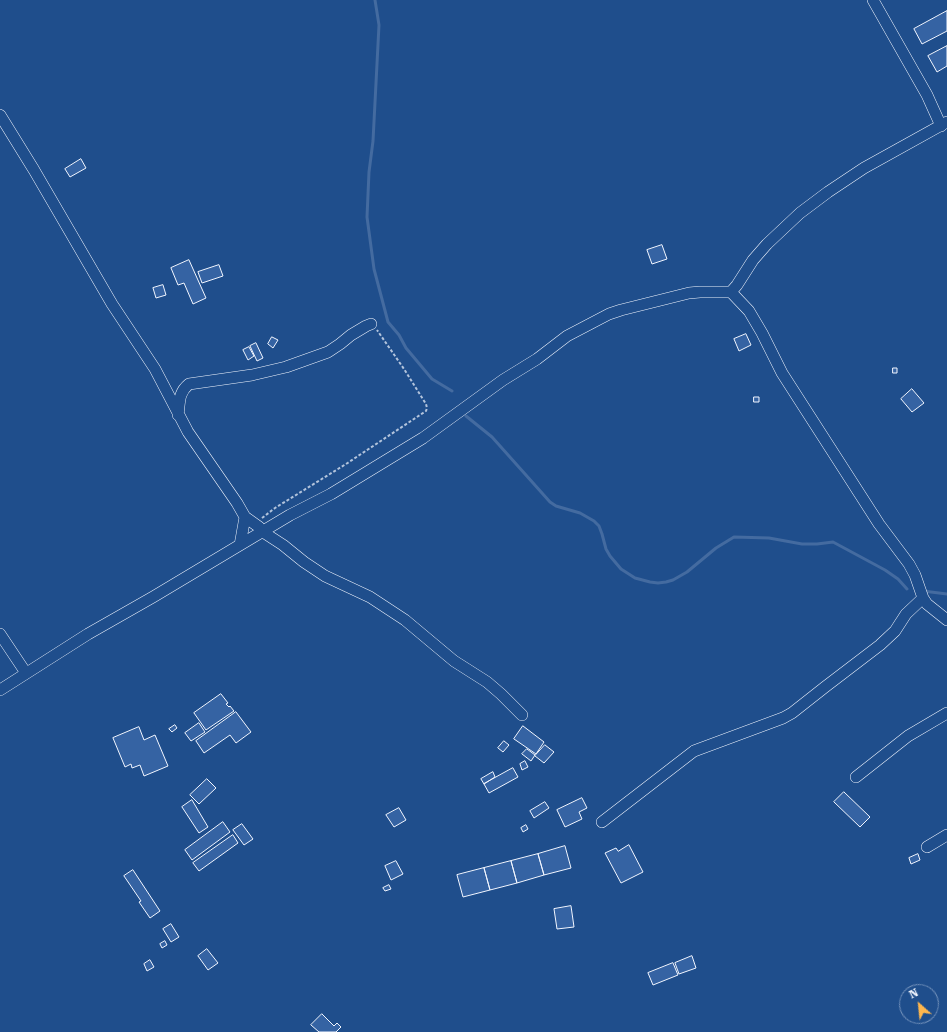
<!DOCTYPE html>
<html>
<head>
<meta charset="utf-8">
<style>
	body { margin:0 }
	#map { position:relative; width:947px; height:1032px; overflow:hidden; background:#1f4e8c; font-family:"Roboto Serif",serif }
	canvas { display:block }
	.north { position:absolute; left:899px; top:984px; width:40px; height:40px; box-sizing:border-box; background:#1f4e8c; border:1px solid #7391ba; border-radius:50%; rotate:333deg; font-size:11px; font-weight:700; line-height:16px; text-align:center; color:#f2f6ff }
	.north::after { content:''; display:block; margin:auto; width:14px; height:18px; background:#ffb74d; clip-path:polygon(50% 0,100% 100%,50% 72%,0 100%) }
</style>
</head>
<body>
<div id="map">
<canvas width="947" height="1032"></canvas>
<div class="north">N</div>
</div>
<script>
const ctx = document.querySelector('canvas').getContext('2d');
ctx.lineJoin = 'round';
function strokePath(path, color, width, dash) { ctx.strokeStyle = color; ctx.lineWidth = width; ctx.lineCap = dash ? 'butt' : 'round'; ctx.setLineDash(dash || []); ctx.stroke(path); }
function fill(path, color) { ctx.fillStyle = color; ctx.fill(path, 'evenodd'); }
const stream = new Path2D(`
	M375 0 379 25 373 141 369 172 367 217 374 269 388 322 399 335 406 348 432 379 452 391
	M466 416 492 437 550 502 556 506 580 513 594 521 599 526 602 534 606 549 610 556 621 569 635 578 650 582 658 583 666 582 673 580 687 572 716 548 734 537 769 538 802 544H817L833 542 885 570 898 579 907 589
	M923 591 947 594`);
const building = new Path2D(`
	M947 11V31L922 44 914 29Z
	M947 46V66L937 72 928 56Z
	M81 159 86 168 70 177 65 169Z
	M662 245 667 259 652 264 647 250Z
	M189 260 206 298 193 304 184 283 178 285 171 268Z
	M219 265 223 276 202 283 198 272Z
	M163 285 166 295 156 298 153 288Z
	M746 334 751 345 739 351 734 339Z
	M272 337 278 340 273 348 268 344Z
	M256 343 263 358 257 361 250 346Z
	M249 347 254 356 248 360 243 350Z
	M893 368H897V373H893Z
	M912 389 924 403 912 412 901 399Z
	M754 397H759V402H754Z
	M221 694 228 703 226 704 229 707 230 706 234 711 206 730 194 713Z
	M236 712 251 732 236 743 230 735 204 753 196 741Z
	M199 723 205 732 191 741 185 733Z
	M175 725 177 728 172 732 169 729Z
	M523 726 544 742 536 754 514 739Z
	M139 727 144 740 155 735 168 766 144 776 140 765 132 768 131 764 125 767 113 738Z
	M504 741 509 745 503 752 498 748Z
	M545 745 554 752 544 763 535 756Z
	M527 749 535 755 531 761 522 754Z
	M525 761 528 767 522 770 520 764Z
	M513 768 518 777 489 793 484 784Z
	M493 772 495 777 484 784 481 779Z
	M207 779 216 788 199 804 190 795Z
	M844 792 870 817 860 827 834 802Z
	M582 798 587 808 579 812 582 819 565 827 557 810Z
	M192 800 208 827 199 833 182 807Z
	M545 802 549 808 534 818 530 811Z
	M399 808 406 820 394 827 386 815Z
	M223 822 230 832 192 860 185 850Z
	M242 824 253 839 244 845 233 830Z
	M526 825 528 829 523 832 521 828Z
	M233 835 238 843 199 871 193 863Z
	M629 845 643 872 621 883 605 853 616 848 618 851Z
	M565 846 571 868 544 875 538 854Z
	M538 854 544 875 517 883 511 861Z
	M918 854 920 860 911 864 909 858Z
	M396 861 403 874 391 880 385 866Z
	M511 861 517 883 490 890 484 868Z
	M484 868 490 890 463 897 457 875Z
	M133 870 160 911 150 918 139 902 141 901 124 876Z
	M389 885 391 889 385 891 383 888Z
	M571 906 574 927 557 929 554 909Z
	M171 924 179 937 171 942 163 929Z
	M165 941 167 945 162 948 160 944Z
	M207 949 218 963 208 970 198 956Z
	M692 956 696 968 679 974 675 963Z
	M150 960 154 967 147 971 144 964Z
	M673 963 678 975 653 985 648 973Z
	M322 1014 334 1026 337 1023 341 1027 336 1032H319L311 1025Z`);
const path = new Path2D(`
	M262 518 275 508 346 464 426 411 427 408 426 404 404 369 377 330`);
const minor = new Path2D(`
	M873 0 927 95 941 126
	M0 115 34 170 112 304 155 369 188 432 237 503 245 517 259 527 263 532 283 545 304 562 325 576 370 597 405 620 454 661 487 682 501 694 522 715
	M731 292 737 285 753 260 767 244 800 213 828 192 864 168 947 122
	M178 415C180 402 178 393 189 384L252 375 286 367 328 352 340 344 351 335 366 326 371 324
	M240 545 245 517
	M0 634 26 673
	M0 690 88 634 153 597 290 515 331 494 423 438 503 380 537 359 567 336 609 314 621 310 689 293 700 292H731L749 311 762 333 782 373 879 524 909 564 915 575 923 598 927 604 947 620
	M856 777 908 736 947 713
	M602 822 694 751 783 718 792 713 825 687 880 645 895 631 906 614 923 598
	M927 847 947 835`);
strokePath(stream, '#446ba0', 3);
fill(building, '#3563a3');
strokePath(building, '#f2f6ff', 1);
strokePath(minor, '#f2f6ff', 12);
strokePath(path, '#b3c4dc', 2, [3, 2]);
strokePath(minor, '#1f4e8c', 11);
</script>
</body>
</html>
